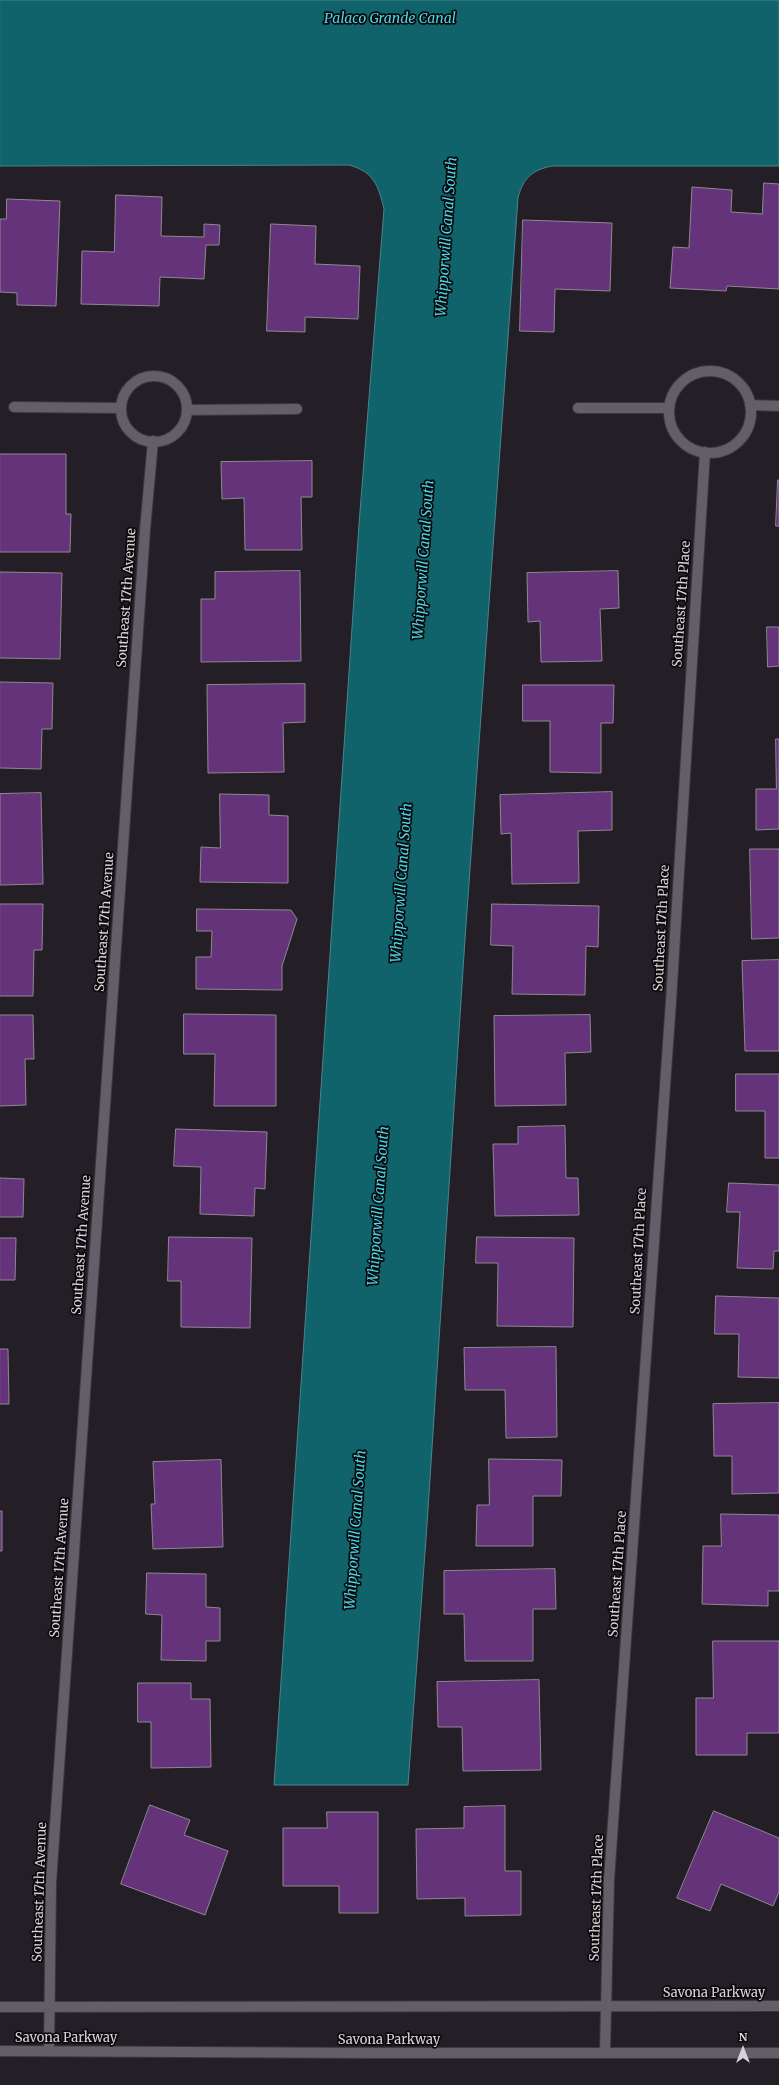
<!DOCTYPE html>
<html>
<head>
<meta charset="utf-8">
<style>
	body { margin:0 }
	#map { position:relative; width:779px; height:2085px; overflow:hidden; background:#241e26; font-family:Merriweather,serif }
	canvas { display:block }
	.north { position:absolute; left:723px; top:2029px; width:40px; height:40px; -webkit-text-stroke:3px #0c090d; paint-order:stroke; rotate:0deg; font-size:11px; font-weight:700; line-height:16px; text-align:center; color:#d6d3d8 }
	.north::after { content:''; display:block; margin:auto; width:14px; height:18px; background:#d6d3d8; clip-path:polygon(50% 0,100% 100%,50% 72%,0 100%) }
</style>
</head>
<body>
<div id="map">
<canvas width="779" height="2085"></canvas>
<div class="north">N</div>
</div>
<script>
const ctx = document.querySelector('canvas').getContext('2d');
ctx.lineJoin = 'round';
function fill(path, color) { ctx.fillStyle = color; ctx.fill(path, 'evenodd'); }
function strokePath(path, color, width, dash) { ctx.strokeStyle = color; ctx.lineWidth = width; ctx.lineCap = dash ? 'butt' : 'round'; ctx.setLineDash(dash || []); ctx.stroke(path); }
function label(font, color, halo, rows, align = 'center') {
  ctx.font = font + ' Merriweather,serif'; ctx.lineWidth = 3.5; ctx.setLineDash([]); ctx.textBaseline = 'middle'; ctx.strokeStyle = halo; ctx.fillStyle = color; for (const [text, x, y, turn = 0] of rows) {
    ctx.save(); ctx.translate(x, y); ctx.rotate((+turn || 0) * Math.PI / 180); ctx.textAlign = isNaN(turn) ? turn : align; if (halo) ctx.strokeText(text, 0, 0); ctx.fillText(text, 0, 0); ctx.restore();
  }
}
const water = new Path2D(`
	M0 0H779V166H552C532 170 523 178 518 198L465 939 427 1525 408 1785H274L359 524 384 209C378 185 374 172 349 165L0 166Z`);
const building = new Path2D(`
	M764 183 779 184V289L727 286 726 291 670 288 673 247 689 248 692 187 732 190 731 212 762 214Z
	M116 195 162 197 161 236 204 237V224L220 225 219 245H206L204 279 160 277 159 306 81 304 82 251 114 252Z
	M7 199 60 201 56 306 17 305V293L0 292V219H6Z
	M523 220 612 223 610 291 555 289 554 332 520 331Z
	M271 224 316 226 315 264 360 266 358 319 305 317V332L267 331Z
	M0 454H66V514H71L70 552H0Z
	M312 461V497H301L302 550H245L244 498 222 499 221 462Z
	M778 480H779V526H776Z
	M300 571 301 661 201 662V599H215V572Z
	M618 571 619 608 600 609 602 661 541 662 540 621 528 622 527 573Z
	M0 572 62 573 60 659 0 658Z
	M767 627H779V666L768 667Z
	M0 682 53 683 52 729H42L41 769 0 768Z
	M305 684V722L283 723 284 772 208 773 207 685Z
	M523 685H614L613 723H601V773L550 772V721H523Z
	M776 739H779V829L756 830V789H776Z
	M612 792V830L578 831 579 883 512 884 511 833 501 834 500 795Z
	M41 793 43 884 0 885V794Z
	M220 794 269 795V815L288 816V883L200 882 201 847 220 848Z
	M750 849H779V938L752 939Z
	M0 904H43L42 950H34L33 996H0Z
	M492 904 599 906 598 947 586 946 585 995 512 994 513 946 491 945Z
	M197 909 291 910 297 919 282 966V990L196 989V957H211L212 931H197Z
	M779 960V1051H745L742 961Z
	M184 1014 276 1015V1106H214L215 1054H184Z
	M0 1015H33L34 1059H25L26 1105 0 1106Z
	M590 1015 591 1052 565 1053 566 1105 495 1106 494 1016Z
	M736 1074H779V1158H765V1111H736Z
	M565 1126 566 1178H578L579 1215 495 1216 493 1144H518V1127Z
	M176 1129 267 1132 265 1189 255 1188 254 1216 200 1214 201 1167 174 1166Z
	M0 1178 24 1179 23 1217H0Z
	M729 1183 779 1185V1251H774L773 1269 737 1268 740 1212H727Z
	M169 1237 252 1238 250 1328 181 1327V1281H168Z
	M477 1237 574 1238 573 1327 497 1326 498 1263H476Z
	M0 1238H16L15 1280H0Z
	M716 1296 779 1298V1378L738 1377 739 1334H715Z
	M556 1347 557 1437 506 1438 505 1390H465L464 1348Z
	M0 1349H8L9 1404H0Z
	M779 1403V1493L732 1494V1456H714L713 1404Z
	M489 1459 562 1460 561 1496H533V1546H476L477 1505H489Z
	M221 1460 223 1547 153 1549 151 1504H155L153 1462Z
	M0 1511H2V1551H0Z
	M721 1514 779 1515V1591H768V1606L702 1604 703 1546H721Z
	M555 1569 556 1609H533V1661H465L464 1614H444V1571Z
	M147 1573 206 1574V1607L220 1608V1641H206V1661L161 1660 162 1615 146 1614Z
	M713 1641H779V1733H747V1755H696V1698H713Z
	M539 1680 541 1770 463 1771 462 1727H438L437 1682Z
	M138 1683H191V1699H210L211 1767 151 1768V1722H138Z
	M150 1805 190 1820 184 1835 228 1851 205 1915 121 1884Z
	M505 1806V1871H521V1915L465 1916V1898L417 1899 416 1829 464 1828V1807Z
	M714 1811 779 1838V1892L773 1906 721 1884 710 1911 677 1898Z
	M327 1812H378V1913H339V1886H283V1828H327Z`);
const minor = new Path2D(`
	M669 412a41 41 0 1 1 82 0a41 41 0 1 1-82 0Z
	M121 409a33 33 0 1 1 66 0a33 33 0 1 1-66 0Z
	M750 405 779 406
	M14 407 121 408
	M578 408H669
	M187 410 297 409
	M0 2007 779 2006
	M0 2051 369 2053H779
	M49 2051 51 1883 145 530 153 441
	M605 2052 609 1880 671 1001 705 452`);
const streetNames = [
	["Southeast 17th Avenue",127,598,-86],
	["Southeast 17th Place",682,604,-86],
	["Southeast 17th Avenue",105,922,-86],
	["Southeast 17th Place",662,928,-87],
	["Southeast 17th Avenue",82,1245,-86],
	["Southeast 17th Place",639,1251,-87],
	["Southeast 17th Avenue",60,1568,-86],
	["Southeast 17th Place",618,1574,-86],
	["Southeast 17th Avenue",40,1892,-88],
	["Southeast 17th Place",597,1898,-88],
	["Savona Parkway",714,1993],
	["Savona Parkway",66,2038],
	["Savona Parkway",389,2040]
];
const waterNames = [
	["Palaco Grande Canal",390,19],
	["Whipporwill Canal South",447,237,-86],
	["Whipporwill Canal South",424,560,-86],
	["Whipporwill Canal South",402,883,-86],
	["Whipporwill Canal South",379,1206,-86],
	["Whipporwill Canal South",356,1530,-86]
];
fill(water, '#10636b');
strokePath(water, '#4b858c', 1);
fill(building, '#643379');
strokePath(building, '#8f8893', 1);
strokePath(minor, '#3d393f', 12);
strokePath(minor, '#645e68', 10);
label('13px', '#d6d3d8', '#0c090d', streetNames);
label('italic 14px', '#46d9e7', '#0c090d', waterNames);
</script>
</body>
</html>
